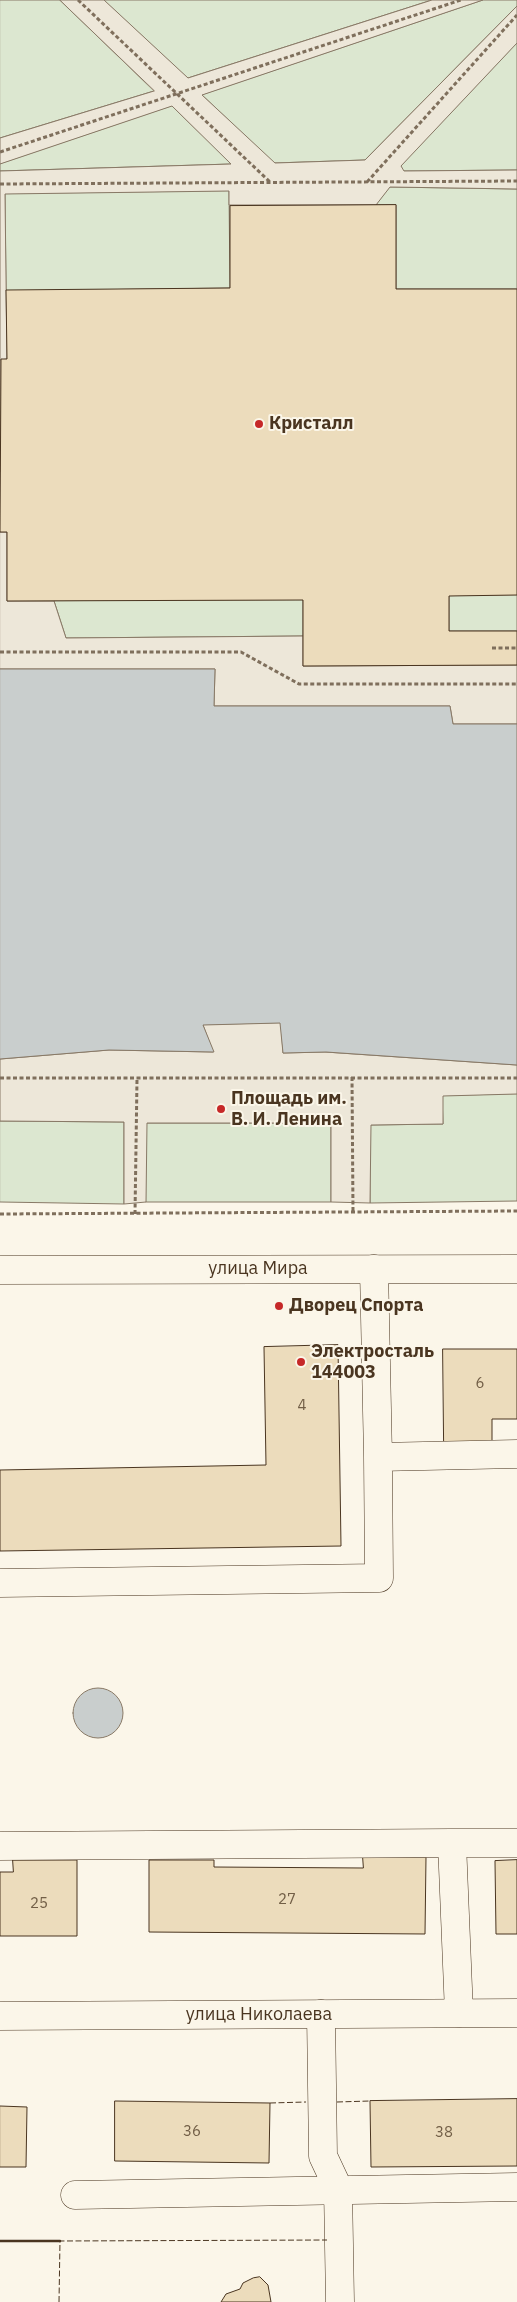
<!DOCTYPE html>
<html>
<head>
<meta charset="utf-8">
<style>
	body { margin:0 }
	canvas { display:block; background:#fbf6e9 }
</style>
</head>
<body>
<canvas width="517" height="2302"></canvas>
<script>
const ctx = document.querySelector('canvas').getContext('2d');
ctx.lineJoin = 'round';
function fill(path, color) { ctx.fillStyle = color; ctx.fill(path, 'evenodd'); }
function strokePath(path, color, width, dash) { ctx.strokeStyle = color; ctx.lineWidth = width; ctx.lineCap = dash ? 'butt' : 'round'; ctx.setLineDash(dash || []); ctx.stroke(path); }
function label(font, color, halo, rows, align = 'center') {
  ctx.font = font + ' "IBM Plex Sans",sans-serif'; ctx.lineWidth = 4; ctx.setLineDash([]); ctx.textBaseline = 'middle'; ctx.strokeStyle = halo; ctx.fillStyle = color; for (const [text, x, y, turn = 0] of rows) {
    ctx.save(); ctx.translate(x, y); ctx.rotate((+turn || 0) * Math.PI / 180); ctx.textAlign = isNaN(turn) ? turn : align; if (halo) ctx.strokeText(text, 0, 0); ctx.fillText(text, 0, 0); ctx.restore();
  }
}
const green = new Path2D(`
	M0 0H60L154 91 0 138Z
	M104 0H432L188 78Z
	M483 0H517V6L365 160 274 163 202 95Z
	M517 43V170L403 171 401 166Z
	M172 106 232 164 0 171V164Z
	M390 187 517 189V289H396V205H376Z
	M229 191 230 288 6 291 5 194Z
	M517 595V631H449V596Z
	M303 600V636L66 638 54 601Z
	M517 1094V1201L370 1203V1125L443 1124 442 1096Z
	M0 1121 124 1122V1204L0 1202Z
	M146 1123H331V1202H146Z`);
const parking = new Path2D(`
	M60 0H104L188 78 432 0H483L202 95 275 163 365 160 517 6V43L401 166 404 171 517 170V189L390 187 376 205H229V191L5 194 7 359 0 360V472V171L231 164 172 106 0 164V138L154 91Z
	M0 532H7V601H54L66 638 303 636V666L517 665V724H453L450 706H214L215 669H0Z
	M281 1023 283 1053 325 1052 517 1065V1094L443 1096V1124L371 1125 370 1203 331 1202V1123H147L146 1202 124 1204V1122L0 1121V1059L109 1050 213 1052 203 1025Z`);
const water = new Path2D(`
	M0 669H215L214 706H450L453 724H517V1065L326 1052 283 1053 280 1023 203 1025 214 1052 109 1050 0 1059Z
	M73 1713a25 25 0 1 1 50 0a25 25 0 1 1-50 0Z`);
const building = new Path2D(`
	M396 205V289H517V595L449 596V631H517V665L303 666V600L7 601V532H0L1 359H7L6 290 230 288V206Z
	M338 1345 341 1546 0 1551V1470L266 1465 264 1347Z
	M443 1349H517V1419H492V1442L444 1443Z
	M363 1857H426L425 1934 149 1932V1860H214V1867L363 1868Z
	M13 1860H77V1936H0V1872H13Z
	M517 1860V1934H496L495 1861Z
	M517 2099V2166L371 2167 370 2101Z
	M115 2101 270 2103 269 2163 115 2161Z
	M0 2106 27 2107 26 2167H0Z
	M260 2277 268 2285 271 2302H221L226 2294 240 2289 243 2283 253 2278Z`);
const path = new Path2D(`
	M78 0 270 182
	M0 152 461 0
	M367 182 517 15
	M0 184 517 181
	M492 648H517
	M0 652H241L299 684H517
	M352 1077 353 1212
	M0 1078H517
	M0 1214 517 1211
	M135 1214 137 1079`);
const minor = new Path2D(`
	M374 1269 378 1457 517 1454
	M0 1583 379 1578 378 1457
	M452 1843H517
	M0 1846 452 1843 459 2013
	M321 2014 323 2156 338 2188 340 2302
	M75 2195 517 2187`);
const major = new Path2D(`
	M0 1270 517 1269
	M0 2016 517 2013`);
const fence = new Path2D(`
	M337 2102 370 2101
	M270 2103 306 2102
	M59 2302 60 2241 327 2240`);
const wall = new Path2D(`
	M0 2241H60`);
const markers = [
	[259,424,5,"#c62828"],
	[221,1109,5,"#c62828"],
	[279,1306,5,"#c62828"],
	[301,1362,5,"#c62828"]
];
const numberNames = [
	["6",480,1384],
	["4",302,1406],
	["27",287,1900],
	["25",39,1904],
	["36",192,2132],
	["38",444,2133]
];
const poiNames = [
	["Кристалл",269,424],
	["Площадь им.",231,1099],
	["В. И. Ленина",231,1120],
	["Дворец Спорта",289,1306],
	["Электросталь",311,1352],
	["144003",311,1373]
];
const streetNames = [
	["улица Мира",258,1269],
	["улица Николаева",259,2015]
];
fill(green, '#dce7d0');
strokePath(green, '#887966', 1);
fill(parking, '#ede7d9');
strokePath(parking, '#887966', 1);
fill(water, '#c9cecd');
strokePath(water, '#887966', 1);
fill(building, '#ecdcbc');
strokePath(building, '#4a3520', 1);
strokePath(minor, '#4a3520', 29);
strokePath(major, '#4a3520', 29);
strokePath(path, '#7f6f5c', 3, [4, 2.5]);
strokePath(minor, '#fbf6e9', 28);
strokePath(major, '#fbf6e9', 28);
strokePath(fence, '#4a3520', 1, [6, 2.5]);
strokePath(wall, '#4a3520', 2.5);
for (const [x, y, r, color] of markers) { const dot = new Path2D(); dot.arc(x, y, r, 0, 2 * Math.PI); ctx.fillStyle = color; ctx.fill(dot); strokePath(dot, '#fbf6e9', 2); }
label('15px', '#725f47', null, numberNames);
label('bold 18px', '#4a3520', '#fbf6e9', poiNames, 'left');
label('18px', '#4a3520', '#fbf6e9', streetNames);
</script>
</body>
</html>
